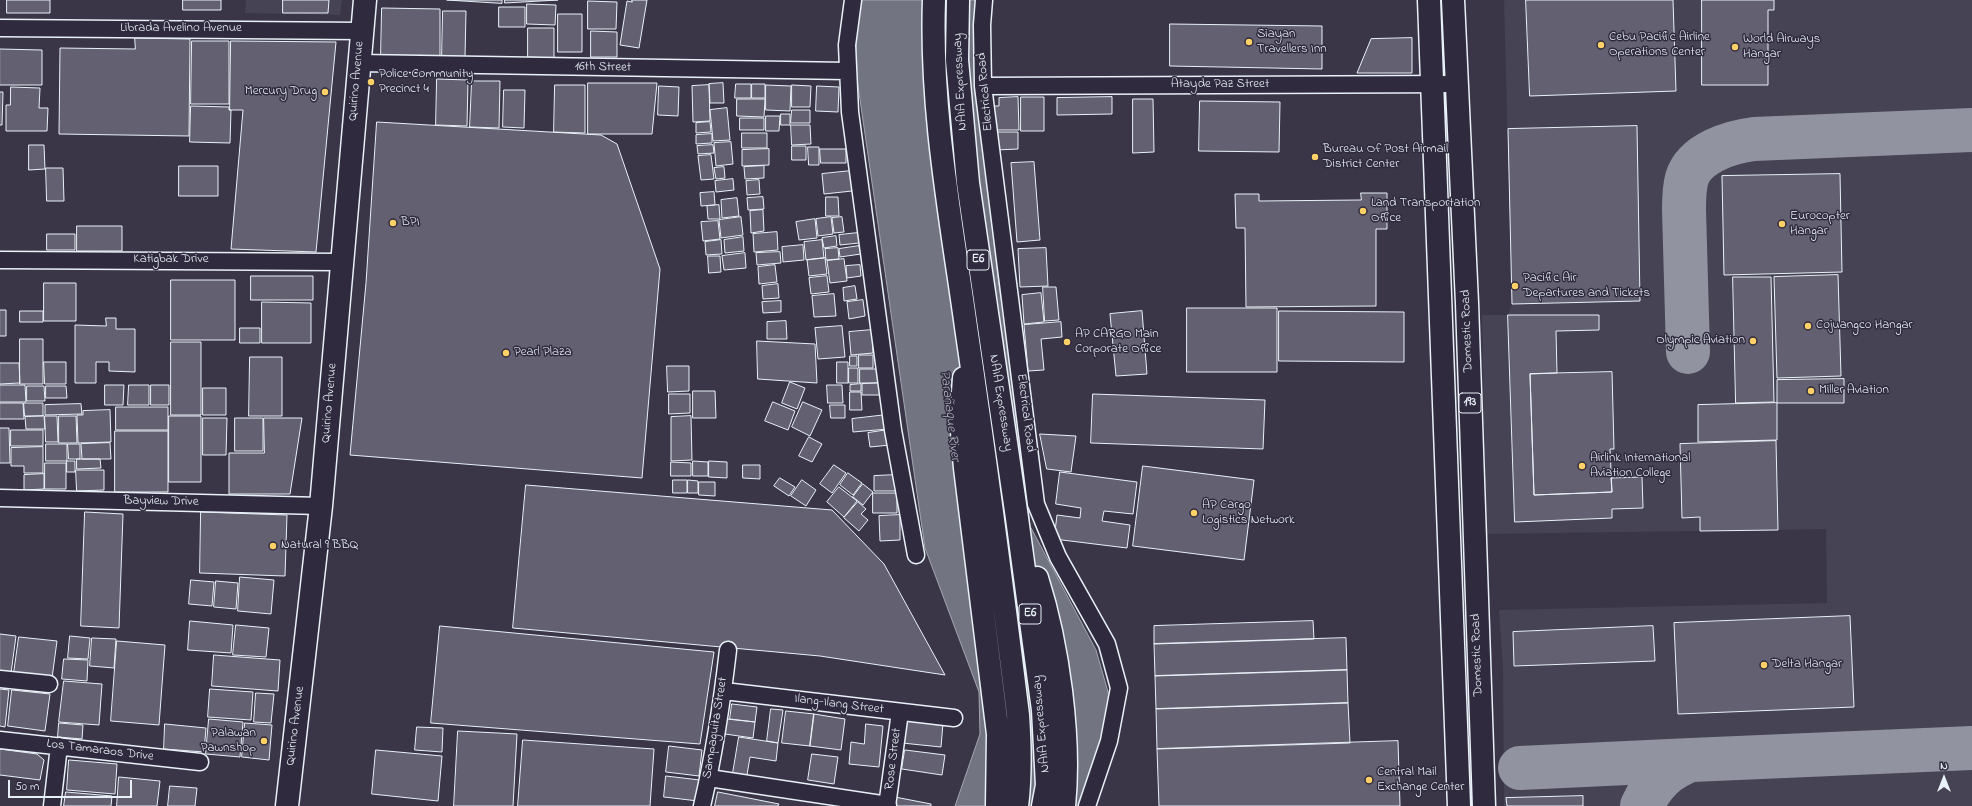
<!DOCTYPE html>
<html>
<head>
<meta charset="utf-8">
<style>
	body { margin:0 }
	#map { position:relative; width:1972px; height:806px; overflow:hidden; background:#3a3648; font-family:"Indie Flower",sans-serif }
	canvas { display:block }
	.north { position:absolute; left:1924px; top:758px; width:40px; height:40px; -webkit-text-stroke:3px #2f2a3d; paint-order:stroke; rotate:0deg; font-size:11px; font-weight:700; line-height:16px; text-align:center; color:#e8f1f8 }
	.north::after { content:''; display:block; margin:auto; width:14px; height:18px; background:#e8f1f8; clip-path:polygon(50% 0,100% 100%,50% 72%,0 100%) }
	.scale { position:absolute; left:8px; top:780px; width:124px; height:18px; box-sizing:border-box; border:2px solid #e8f1f8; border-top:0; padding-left:5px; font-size:12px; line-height:14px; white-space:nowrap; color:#e8f1f8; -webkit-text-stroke:3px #2f2a3d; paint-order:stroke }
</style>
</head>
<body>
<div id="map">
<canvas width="1972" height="806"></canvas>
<div class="north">N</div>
<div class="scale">50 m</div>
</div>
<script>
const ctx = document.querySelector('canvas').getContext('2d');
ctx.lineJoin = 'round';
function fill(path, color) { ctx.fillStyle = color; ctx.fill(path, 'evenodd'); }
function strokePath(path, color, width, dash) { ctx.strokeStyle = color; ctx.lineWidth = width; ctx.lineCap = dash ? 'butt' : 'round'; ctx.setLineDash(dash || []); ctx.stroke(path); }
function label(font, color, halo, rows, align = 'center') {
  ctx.font = font + ' "Indie Flower",sans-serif'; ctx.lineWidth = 3; ctx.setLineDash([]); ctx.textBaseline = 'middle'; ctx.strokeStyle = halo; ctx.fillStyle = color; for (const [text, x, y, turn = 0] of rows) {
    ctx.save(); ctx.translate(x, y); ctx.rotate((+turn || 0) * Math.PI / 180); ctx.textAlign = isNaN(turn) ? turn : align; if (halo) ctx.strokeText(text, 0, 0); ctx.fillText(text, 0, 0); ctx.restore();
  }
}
const built = new Path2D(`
	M246 0H342L340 15 245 13Z
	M1504 0H1972V806H1504L1503 667 1499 610 1827 603 1826 529 1486 534 1482 315H1508L1512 304Z`);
const water = new Path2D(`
	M859 0H977L974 67 998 277 1015 387 1030 526 1096 650 1116 720 1082 806H955L980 734 979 692 925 548 855 65Z`);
const taxiway = new Path2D(`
	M1688 352 1684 210C1684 199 1684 188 1687 178 1695 153 1730 142 1754 139L1972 130
	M1520 768 1691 760
	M1642 806C1653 782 1667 769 1691 760L1972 748`);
const building = new Path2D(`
	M7 0H50V13H7Z
	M183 0H221V10H183Z
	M283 0H329L328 13H283Z
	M447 0H502V3Z
	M505 0H558L505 3Z
	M632 0H647L639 48 620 45 627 1 632 2Z
	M1526 0H1673L1676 91 1530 96Z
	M1702 0H1774V10H1768V85H1702Z
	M588 1 617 2 616 29H588Z
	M527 4 556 5 555 25 527 24Z
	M499 7H525V27H499Z
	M382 8 440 9V56L381 55Z
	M443 11H466L465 57H442Z
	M558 14H582V52H558Z
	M1170 24 1322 26V69L1170 66Z
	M528 28H554V58L528 57Z
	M591 31 617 32V57H591Z
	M135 38 190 39 189 136 59 134 60 48 135 49Z
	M1412 38V73H1357L1371 39Z
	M192 41H229V104H191Z
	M231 41 336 42 316 252 231 249 243 110H230Z
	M0 49 42 50V85H0Z
	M437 79 468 80 467 126 436 125Z
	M472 81H500L499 128 470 127Z
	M588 83H657L652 134H588Z
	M723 83 724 103H710L709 84Z
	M736 84H751V98H735Z
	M752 84H765V98H752Z
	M555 85H585V133L554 132Z
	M709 85 710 121 693 122 692 86Z
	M766 85 791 86 790 111 766 110Z
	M792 85 811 86 810 107H792Z
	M659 86 679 87 678 116 658 115Z
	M817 86 839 87 838 112 816 111Z
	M11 87 40 88 39 108H48L47 131H6V105H10Z
	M504 90H525L524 128 503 127Z
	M0 92H3L2 125H0Z
	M1018 97 1019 130H995L994 106H999V98Z
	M1021 97H1044V131H1021Z
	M1112 97V114L1057 115V98Z
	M737 99H765L764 117 737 116Z
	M1133 99H1153L1154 152 1133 153Z
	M1200 101 1280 102 1279 152 1199 151Z
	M191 106 229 107V110H231L230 143 190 142Z
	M727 108 730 140 713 141 710 110Z
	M792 110H810V123H791Z
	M781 114H790V125H781Z
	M766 116H780L779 131H766Z
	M740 118H764V130H740Z
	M377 122 601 135 617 144 660 269 642 478 350 455 366 283Z
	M710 122 711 132 696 133V123Z
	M791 125H810L811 144 792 145Z
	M1637 126 1640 301 1512 304 1508 129Z
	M996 132H1018V149L996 150Z
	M742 133H767V148H742Z
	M712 134V143L696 144V135Z
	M731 142 733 164 716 166 714 143Z
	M29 145H44L45 169 29 170Z
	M713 145 714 153 698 154 697 146Z
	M792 146H806V160H792Z
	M808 147H819V165H809Z
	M769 149V165L742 166V150Z
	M820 149H846V163H821Z
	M711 155 714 179 701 180 698 156Z
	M1034 162 1040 240 1017 242 1011 163Z
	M179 166H218V196H179Z
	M764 166V178L745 179 744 167Z
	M724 167 725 178 716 179 714 168Z
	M46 168H63L64 201H47Z
	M851 171 852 191 824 194 822 174Z
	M1840 174 1842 272 1724 275 1722 176Z
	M733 179 734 190 716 192 715 181Z
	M759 180 760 194 747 195 746 181Z
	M714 192 715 205 701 206 700 193Z
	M1361 193H1387V229H1376V306L1246 307 1245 228H1236L1235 194H1259V201L1361 200Z
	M763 197 764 209 748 210 747 198Z
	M826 197H838L839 216H826Z
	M737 198 739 216 722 218 721 200Z
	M719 205 720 219H708L707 206Z
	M763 210 764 231 751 233 750 211Z
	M741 217 743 235 721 238 719 220Z
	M831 217 833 234 818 236 816 219Z
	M842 217 844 232 834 233 832 218Z
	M815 219 817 238 799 240 796 222Z
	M718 221 720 239 703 241 701 222Z
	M77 226H122V251H77Z
	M777 232 778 250 754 252 753 234Z
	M858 233 859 243 840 245 839 235Z
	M47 234H75V250H47Z
	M836 236 837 246 824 248 822 238Z
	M743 237 744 251 725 253 724 240Z
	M721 240 722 254 706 255 705 242Z
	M822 240 824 258 806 260 804 242Z
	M803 245 804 260 783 262 782 247Z
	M859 246 861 254 840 257 839 249Z
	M838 248 839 259 826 260 825 249Z
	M1046 248 1048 286 1020 287 1018 249Z
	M780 252 781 263 757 265 756 253Z
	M745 253 746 268 724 270 722 256Z
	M708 256H720L721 272 709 273Z
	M825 258 827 274 809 276 807 260Z
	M844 259 847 281 830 283 827 261Z
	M775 265 777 282 759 284 758 267Z
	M860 265 861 276 847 278 846 266Z
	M1838 275 1841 376 1777 378 1774 277Z
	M251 276H313V300H251Z
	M827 276 829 292 811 294 809 278Z
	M1733 277H1771L1774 402 1736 403Z
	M171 280H235V340H171Z
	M44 283H76V321H44Z
	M778 284 779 298 763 299 762 286Z
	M855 286 857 299 844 301 843 288Z
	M1043 287H1056L1059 320 1045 321Z
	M1041 293 1044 322 1024 324 1022 295Z
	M834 294 836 316 814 317 812 296Z
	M863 300 865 316 849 319 847 302Z
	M781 301V312L763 313 762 302Z
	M262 302 311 303V343H262Z
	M1187 308H1277V372H1187Z
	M0 310H6V336H0Z
	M20 311H43V322H20Z
	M1142 311 1147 374 1116 376 1110 314Z
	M1279 311 1404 312V362L1279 361Z
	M1508 315H1599V330L1556 331 1557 373 1530 374 1534 495 1612 492 1611 478 1642 477 1643 508 1612 509V518L1515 522Z
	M106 318H116V329H135V372L109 371V362H96V383H75V325L106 326Z
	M786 321 787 339H767V322Z
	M1061 322 1062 337 1041 339 1044 370 1028 371 1024 325Z
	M842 326 845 357 818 359 815 328Z
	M240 328H260V343H240Z
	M872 330 873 353 851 355 849 332Z
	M20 339H43V384H20Z
	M757 341 815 344 817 383 758 379Z
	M171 342H201V415H171Z
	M859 355H873V368H859Z
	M850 356H857V366H850Z
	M250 357H282V416H249Z
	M44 362H66V384H45Z
	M837 362H848V383H837Z
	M0 363H19L20 383 0 384Z
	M667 366H689V391L668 392Z
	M849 368H858V383H849Z
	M860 369H878V383H860Z
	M1612 372 1614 449H1610L1612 492 1534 495 1530 374Z
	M1844 379V403H1777V380Z
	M790 382 805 388 797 409 782 403Z
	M881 383V395H862V384Z
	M861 384V391H850V385Z
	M0 385H25L26 402H0Z
	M105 385H124L123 405H105Z
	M129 385H149V405H128Z
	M151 385H169V405H151Z
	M827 385H842L843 403H828Z
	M27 386H44L45 401H27Z
	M46 386H66L67 398H46Z
	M203 388H226V415H203Z
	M693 391H715L716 418H693Z
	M850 392H861L862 410H850Z
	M669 394H690V413L669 414Z
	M1093 394 1265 400 1263 449 1091 443Z
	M773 402 795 411 788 430 765 421Z
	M803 402 822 410 810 436 792 427Z
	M0 403H23L24 419H0Z
	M24 403H43V416H25Z
	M1777 403V440L1698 442V405Z
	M81 404 82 414 45 415V405Z
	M830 405H845V418H831Z
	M116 407H168V430H116Z
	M110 410 111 442 78 443 77 415H83V411Z
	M886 415 888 429 853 432 852 419Z
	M44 416 45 429H26L25 417Z
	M45 416H57L58 442H46Z
	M59 416H76L77 443H59Z
	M169 416H201V482H169Z
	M691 416 692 460 671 461V417Z
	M203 418H227L226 455H203Z
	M235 418H263V451H235Z
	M264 418H302L290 494H229V453H264Z
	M0 428H9L10 463H0Z
	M11 430H43V446H11Z
	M888 430 890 445 870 447 868 433Z
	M115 431H168V492H115Z
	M1040 434 1076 436 1071 472 1047 469Z
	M809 437 822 444 812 462 799 456Z
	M1776 441 1778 530 1700 531V517L1682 518 1680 444Z
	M110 443 111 459H82L81 444Z
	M46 444H67V461H46Z
	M68 444H80V459H69Z
	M43 447V473H24V466H11V448Z
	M77 459H100L101 468 77 469Z
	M67 461H75V472H67Z
	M693 461 708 462V476H693Z
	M709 461 727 462V478L709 477Z
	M671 462 691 463V476H671Z
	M45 463H66V489H45Z
	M743 465H760V479L743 478Z
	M834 465 846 473 832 493 820 484Z
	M1143 466 1254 480 1244 560 1133 546Z
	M76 470H104V490L77 491Z
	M1060 472 1137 482 1133 514 1104 511 1102 521 1130 525 1127 548 1054 539 1057 515 1080 518 1081 508 1056 504Z
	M848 473 862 483 853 495 840 485Z
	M44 474V489L24 490V475Z
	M896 475 897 491H874V476Z
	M780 478 795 487 789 496 774 486Z
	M673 480H687V493H673Z
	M688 480 698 481V493H688Z
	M802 480 816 490 806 506 791 496Z
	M699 482H715V496L699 495Z
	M863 484 873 492 863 505 853 497Z
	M526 485 832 510 884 564 945 675 820 656 513 628Z
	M839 487 857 501 844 517 827 502Z
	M873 493H897V513H873Z
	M858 502 866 509 861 514 868 520 859 531 844 518Z
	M85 512 123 514 119 628 81 626Z
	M201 512 287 515 285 576 200 573Z
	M900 515V540L880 541 879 516Z
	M240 577 274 580 271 614 238 611Z
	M191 580 214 582 212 606 189 604Z
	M216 581 238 583 236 609 214 607Z
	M1850 616 1854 707 1678 714 1674 623Z
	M190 621 233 625 231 653 188 650Z
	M1313 621 1314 639 1154 644V626Z
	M236 625 269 628 266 657 233 655Z
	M440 626 714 652 700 744 431 723Z
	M1653 626 1655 661 1514 666 1513 632Z
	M0 634 16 636 11 673 0 672Z
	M70 636 90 638 88 659 68 658Z
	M19 637 57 641 52 678 14 673Z
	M92 638 116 639 114 668 90 666Z
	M1346 638 1347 670 1155 676 1154 644Z
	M117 641 165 645 159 725 111 721Z
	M214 655 280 660 278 691 212 686Z
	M64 659 88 660 87 681 62 679Z
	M1347 670 1348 703 1156 709 1155 676Z
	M64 681 102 684 99 725 59 722Z
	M0 689 9 690 5 727 0 726Z
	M210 689 253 692 251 720 208 717Z
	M12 690 50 694 45 731 8 726Z
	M256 693 274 694 271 723 254 722Z
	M1348 703 1350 743 1157 749 1156 709Z
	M732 704 757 707 755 722 730 719Z
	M771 709 783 710 778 743 767 741Z
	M786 711 814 714 810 746 782 743Z
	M814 714 845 719 841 750 810 746Z
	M209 719 243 722 240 757 206 754Z
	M727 719 755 722 753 738 725 734Z
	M904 719 943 723 941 747 902 743Z
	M59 723 83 725 82 739 58 737Z
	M245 723 272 725 269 760 242 757Z
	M165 724 206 728 204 752 164 749Z
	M866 724 883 726 879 767 849 764 851 742 864 744Z
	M417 727 443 728 442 752 415 750Z
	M458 731 517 734 513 806H454Z
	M739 737 778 743 776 761 750 757 747 775 733 773Z
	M523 740 654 749 650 806H518Z
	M1398 741 1400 806H1159L1157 749Z
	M669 746 702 750 699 776 666 772Z
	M0 749 37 754 44 760 40 780 0 775Z
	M376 750 442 756 438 801 372 794Z
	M905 750 945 755 942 775 902 769Z
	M812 754 838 757 834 784 808 780Z
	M69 760 117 764 115 794 67 790Z
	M666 776 700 780 698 801 664 797Z
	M119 777 160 781 157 806H117Z
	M170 786 197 788 195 806H168Z
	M66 792 112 796 111 806H64Z
	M718 792 779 804 778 806H715Z
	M1583 796V806H1507L1506 798Z
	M895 797 931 804V806H892Z`);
const minor = new Path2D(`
	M853 0 847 45 850 112 893 430 916 555
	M984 0 982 25 983 86 1036 504 1058 557 1107 644 1119 688 1109 741 1087 806
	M0 28 362 31
	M359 63 847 71
	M983 86 1456 84
	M0 260 341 262
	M0 498 321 506
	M0 679 49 684
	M724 691 954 718
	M0 740 200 762
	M709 778 888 805
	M52 806 59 746
	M702 806C714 755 722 702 728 650
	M887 806 900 712`);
const secondary = new Path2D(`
	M287 806 321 506 365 0`);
const primary = new Path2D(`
	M1429 0 1459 806
	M1453 0 1467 303 1484 806`);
const motorway = new Path2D(`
	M934 0C930 110 951 219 966 327 985 456 1002 585 1018 715 1020 745 1021 775 1017 806
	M958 0 957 60 968 183 1017 518 1043 710 1047 785 1043 806
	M964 378 961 420 965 468 998 734 997 806
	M1037 578C1058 644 1071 737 1064 806`);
const markers = [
	[1249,42,4,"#ffd166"],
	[1601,45,4,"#ffd166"],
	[1735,47,4,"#ffd166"],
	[371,82,4,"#ffd166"],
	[325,92,4,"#ffd166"],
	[1315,157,4,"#ffd166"],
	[1363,211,4,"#ffd166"],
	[393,223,4,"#ffd166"],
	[1782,224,4,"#ffd166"],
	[1515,286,4,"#ffd166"],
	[1808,326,4,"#ffd166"],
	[1753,341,4,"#ffd166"],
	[1067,342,4,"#ffd166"],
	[506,353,4,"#ffd166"],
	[1811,391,4,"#ffd166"],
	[1582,466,4,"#ffd166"],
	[1194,513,4,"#ffd166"],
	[273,546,4,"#ffd166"],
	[1764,665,4,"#ffd166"],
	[264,741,4,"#ffd166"],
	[1369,780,4,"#ffd166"]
];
const shields = [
	[978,260,22],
	[1470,403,22],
	[1030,614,22]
];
const shieldNames = [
	["E6",978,260],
	["193",1470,403],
	["E6",1030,614]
];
const streetNames = [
	["Librada Avelino Avenue",181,29],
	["16th Street",603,68,1],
	["Quirino Avenue",357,81,-85],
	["NAIA Expressway",961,82,-93],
	["Atayde Paz Street",1220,85],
	["Electrical Road",986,92,-95],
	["Katigbak Drive",171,260],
	["Domestic Road",1468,331,-92],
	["Quirino Avenue",330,403,-85],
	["NAIA Expressway",1000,403,81],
	["Electrical Road",1025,413,83],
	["Bayview Drive",161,502,1],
	["Domestic Road",1478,655,-92],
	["Ilang-Ilang Street",839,705,7],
	["NAIA Expressway",1042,724,-95],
	["Quirino Avenue",296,726,-83],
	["Sampaguita Street",716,728,-81],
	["Los Tamaraos Drive",100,751,7],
	["Rose Street",894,759,-83]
];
const poiNames = [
	["Siayan",1257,35],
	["Travellers Inn",1257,50],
	["Cebu Pacific Airline",1609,38],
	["Operations Center",1609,53],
	["World Airways",1743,40],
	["Hangar",1743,55],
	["Police Community",379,75],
	["Precinct 4",379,90],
	["Mercury Drug",317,92,"right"],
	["Bureau Of Post Airmail",1323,150],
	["District Center",1323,165],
	["Land Transportation",1371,204],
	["Office",1371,219],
	["Eurocopter",1790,217],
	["Hangar",1790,232],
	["BPI",401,223],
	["Pacific Air",1523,279],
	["Departures and Tickets",1523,294],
	["Cojuangco Hangar",1816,326],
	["AP CARGO Main",1075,335],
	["Corporate Office",1075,350],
	["Olympic Aviation",1745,341,"right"],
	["Pearl Plaza",514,353],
	["Miller Aviation",1819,391],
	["Airlink International",1590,459],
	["Aviation College",1590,474],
	["AP Cargo",1202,506],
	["Logistics Network",1202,521],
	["Natural 9 BBQ",281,546],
	["Delta Hangar",1772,665],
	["Palawan",256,734,"right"],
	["Pawnshop",256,749,"right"],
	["Central Mail",1377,773],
	["Exchange Center",1377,788]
];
const waterNames = [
	["Parañaque River",949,416,83]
];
fill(built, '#464354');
fill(water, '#737482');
strokePath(water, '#a2a6b1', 1);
strokePath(taxiway, '#9194a0', 44);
fill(building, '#636171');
strokePath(building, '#e8f1f8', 1);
strokePath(minor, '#e8f1f8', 19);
strokePath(secondary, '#e8f1f8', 25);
strokePath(primary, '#e8f1f8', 25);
strokePath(motorway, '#e8f1f8', 25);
strokePath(minor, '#2f2a3d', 16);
strokePath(secondary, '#2f2a3d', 22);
strokePath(primary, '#2f2a3d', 22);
strokePath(motorway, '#2f2a3d', 22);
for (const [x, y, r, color] of markers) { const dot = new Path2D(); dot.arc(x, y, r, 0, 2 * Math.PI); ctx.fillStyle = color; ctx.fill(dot); strokePath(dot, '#2f2a3d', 1.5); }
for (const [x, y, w] of shields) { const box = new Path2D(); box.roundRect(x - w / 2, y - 10, w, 20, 3); ctx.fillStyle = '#2f2a3d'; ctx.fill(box); strokePath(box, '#e8f1f8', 1); }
label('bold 12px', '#e8f1f8', null, shieldNames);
label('13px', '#e8f1f8', '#2f2a3d', streetNames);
label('13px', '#e8f1f8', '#2f2a3d', poiNames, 'left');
label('italic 14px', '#aeb2bd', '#2f2a3d', waterNames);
</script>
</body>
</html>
